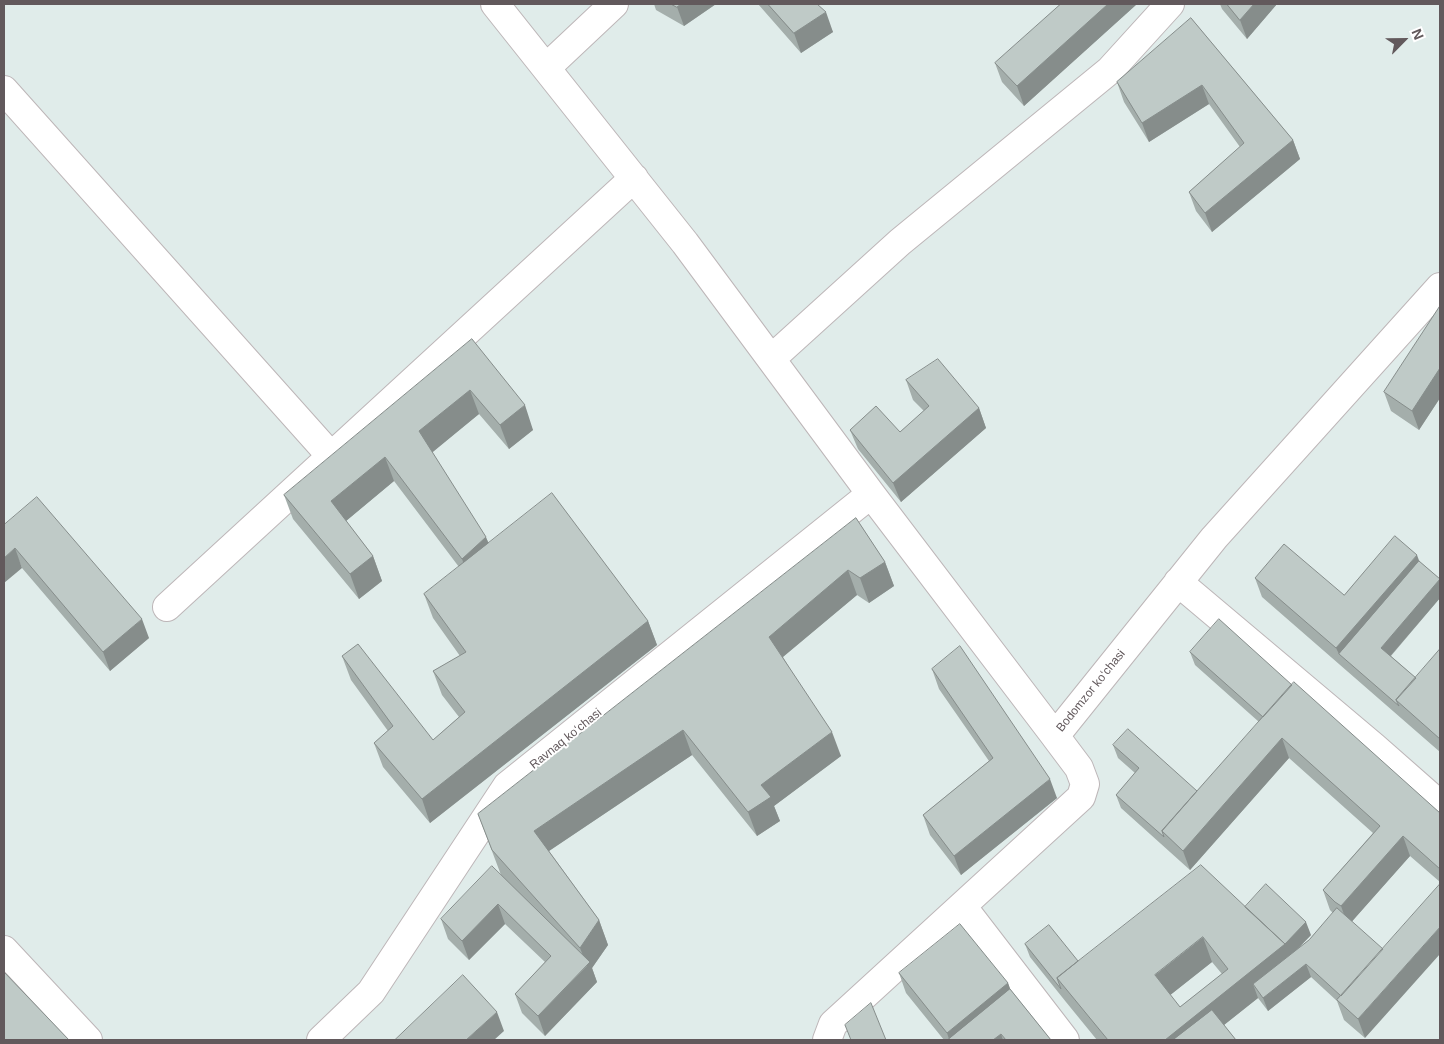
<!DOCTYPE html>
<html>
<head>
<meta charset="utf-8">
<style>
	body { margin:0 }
	#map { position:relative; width:1444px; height:1044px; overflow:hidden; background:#e0ecea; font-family:Helvetica,sans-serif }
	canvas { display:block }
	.frame { position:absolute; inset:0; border:5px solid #62595c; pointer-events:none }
	.north { position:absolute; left:1379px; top:15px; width:50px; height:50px; -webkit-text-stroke:4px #fff; paint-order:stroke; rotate:67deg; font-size:14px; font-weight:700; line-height:20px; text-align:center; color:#62595c }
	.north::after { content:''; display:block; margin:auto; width:18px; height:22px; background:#62595c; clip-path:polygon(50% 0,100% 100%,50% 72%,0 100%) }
</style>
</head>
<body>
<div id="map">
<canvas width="1444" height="1044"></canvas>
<div class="frame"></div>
<div class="north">N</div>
</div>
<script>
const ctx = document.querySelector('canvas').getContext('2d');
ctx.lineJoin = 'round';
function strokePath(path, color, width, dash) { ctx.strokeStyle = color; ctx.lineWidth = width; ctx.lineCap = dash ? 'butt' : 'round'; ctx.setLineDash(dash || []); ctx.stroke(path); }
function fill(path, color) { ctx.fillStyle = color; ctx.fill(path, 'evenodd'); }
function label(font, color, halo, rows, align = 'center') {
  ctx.font = font + ' Helvetica,sans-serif'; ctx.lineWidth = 4; ctx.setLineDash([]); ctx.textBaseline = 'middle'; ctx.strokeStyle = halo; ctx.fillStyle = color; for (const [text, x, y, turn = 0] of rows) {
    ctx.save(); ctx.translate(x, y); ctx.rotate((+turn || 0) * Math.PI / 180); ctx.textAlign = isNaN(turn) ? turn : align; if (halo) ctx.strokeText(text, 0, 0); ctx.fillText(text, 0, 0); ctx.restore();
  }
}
const minor = new Path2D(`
	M495 4 685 243 871 494 1055 736
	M546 68 614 4
	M4 90 331 456
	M771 359 900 242 1110 70 1170 4
	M1178 582 1374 747 1440 805
	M167 607 634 178
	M962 906 1065 1040
	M4 950 88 1040
	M321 1040 371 992 507 786 871 494
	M827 1040 833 1024 1081 797 1085 784 1079 768 1055 736 1214 538 1440 287`);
const wall = new Path2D(`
	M654 4H716L684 26 656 10Z
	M758 4H817L833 32 801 53Z
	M1061 4H1137L1024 106 1002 82 995 63Z
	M1220 4H1277L1247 39 1222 9Z
	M1191 18 1293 140 1300 159 1212 232 1196 211 1189 192 1240 147 1209 104 1149 142 1124 102 1117 82Z
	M1440 306V398L1419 430 1391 411 1384 392Z
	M472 339 533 430 509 449 479 414 432 452 489 543 648 621 657 645 430 823 383 767 374 743 388 731 351 680 342 656 433 740 459 717 442 695 433 671 460 656 433 618 424 594 459 567 394 481 346 521 373 556 382 581 359 599 293 519 284 495Z
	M906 380 979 408 986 428 901 502 858 449 850 430 900 432 924 411 913 400Z
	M856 518 885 562 894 586 869 603 857 595 783 657 841 756 774 806 780 821 757 836 692 755 549 851 599 920 608 945 592 968 597 982 545 1036 522 1013 515 994 545 962 505 924 469 960 448 939 441 919 505 880 501 875 478 814Z
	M4 525 149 638 110 671 22 568Z
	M1419 561 1440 579V598L1391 656 1416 678 1440 649V752L1262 597 1255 578 1344 595Z
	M1190 652 1292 685 1440 813V882L1410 856 1352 921 1365 1038 1344 1020 1337 1001 1311 977 1268 1011 1258 998 1224 1025 1236 1040H1097L1066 1002 1030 957 1025 944 1078 961 1245 907 1311 935 1297 949 1309 940 1333 913 1330 910 1323 890 1373 833 1289 758 1190 870 1121 808 1116 795 1135 773 1118 758 1113 745 1197 791 1259 722 1195 665ZM1212 962 1222 974 1180 1007 1170 995Z
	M932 669 1057 798 961 875 930 835 923 815 989 761 939 689Z
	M899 973 1008 983 1010 989 1051 1040H944L906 993Z`);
const shadedWall = new Path2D(`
	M681 4H716L684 26 677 7Z
	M1108 4H1137L1024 106 1017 86Z
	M1254 4H1277L1247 39 1240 20Z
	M826 12 833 32 801 53 794 33Z
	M1202 85 1209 104 1149 142 1142 123Z
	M1293 140 1300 159 1212 232 1205 213Z
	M1440 368V398L1419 430 1412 411Z
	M470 390 479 414 428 456 419 431Z
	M525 405 533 430 509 449 500 425Z
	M979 408 986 428 901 502 893 483Z
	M385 457 394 481 340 526 331 501Z
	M486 537 495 561 471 583 462 559Z
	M15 548 22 568 4 583V558Z
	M1417 555 1424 574 1339 654 1336 648Z
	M373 556 382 581 359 599 350 574Z
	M885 562 894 586 869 603 860 578Z
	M848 570 857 595 778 661 769 637Z
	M1440 579V598L1386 661 1381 648Z
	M142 619 149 638 110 671 103 652Z
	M648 621 657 645 430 823 422 799Z
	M683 730 692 755 543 855 534 831Z
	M832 732 841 756 774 806 780 821 757 836 748 812 761 785Z
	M1282 738 1289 758 1190 870 1183 851Z
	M1050 779 1057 798 961 875 954 856Z
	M1403 836 1410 856 1348 926 1341 906Z
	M498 904 505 924 469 960 462 941Z
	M599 920 608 945 592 968 597 982 545 1036 538 1016 587 966 580 948Z
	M1306 922 1311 935 1290 957 1253 984 1258 998 1205 1040H1165Z
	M1440 927V954L1365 1038 1358 1019Z
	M1203 937 1212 962 1164 1000 1155 975Z
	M1306 964 1311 977 1268 1011 1263 998Z
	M1008 983 1015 1002 949 1039 947 1033Z
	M497 1012 504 1031 494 1040H466Z
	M1001 1034 1003 1040H993Z`);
const building = new Path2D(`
	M671 4H681L677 7Z
	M768 4H817L826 12 794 33Z
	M1061 4H1108L1017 86 995 63Z
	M1227 4H1254L1240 20Z
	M1191 18 1293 140 1205 213 1189 192 1244 143 1202 85 1142 123 1117 82Z
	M1440 306V368L1412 411 1384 392Z
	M472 339 525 405 500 425 470 390 419 431 486 537 462 559 385 457 331 501 373 556 350 574 284 495Z
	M938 359 979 408 893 483 850 430 876 406 900 432 929 406 906 380Z
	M552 493 648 621 422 799 374 743 393 726 342 656 358 644 433 740 465 712 433 671 466 652 424 594Z
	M37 497 142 619 103 652 15 548 4 558V525Z
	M856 518 885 562 860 578 848 570 769 637 832 732 761 785 771 797 748 812 683 730 534 831 599 920 580 948 492 850 478 814Z
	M1395 536 1417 555 1336 648 1255 578 1284 544 1344 595Z
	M1419 561 1440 579 1381 648 1416 678 1396 700 1399 706 1339 654Z
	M1219 619 1292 685 1263 717 1190 652Z
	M960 646 1050 779 954 856 923 815 993 758 932 669Z
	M1440 649V739L1396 700Z
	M1294 682 1440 813V869L1403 836 1341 906 1335 902 1323 890 1380 826 1282 738 1183 851 1162 831Z
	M1128 729 1197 791 1162 831 1164 837 1116 795 1139 768 1113 745Z
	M1201 865 1285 944 1165 1040H1108L1057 978ZM1203 937 1228 969 1180 1007 1155 975Z
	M492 866 590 962 538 1016 515 994 551 956 498 904 462 941 441 919Z
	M1266 884 1306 922 1285 944 1245 907Z
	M1440 884V927L1358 1019 1337 1000Z
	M1337 908 1383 949 1341 996 1306 964 1263 998 1253 984 1309 940Z
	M960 924 1008 983 947 1033 899 973Z
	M1049 925 1078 961 1057 978 1061 989 1025 944Z
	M4 972 69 1040H4Z
	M463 975 497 1012 466 1040H395Z
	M1010 989 1051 1040H1006L1001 1034 993 1040H950L949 1039Z
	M871 1003 886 1040H851L845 1025Z
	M1212 1010 1236 1040H1173Z`);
const streetNames = [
	["Bodomzor koʻchasi",1091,691,-51],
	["Ravnaq koʻchasi",566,739,-39]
];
strokePath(minor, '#bdb6b8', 30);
strokePath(minor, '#fff', 28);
fill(wall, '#a4aeab');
fill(shadedWall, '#868d8b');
fill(building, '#bfcac7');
strokePath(building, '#868d8b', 1);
label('12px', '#62595c', '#fff', streetNames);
</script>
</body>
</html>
